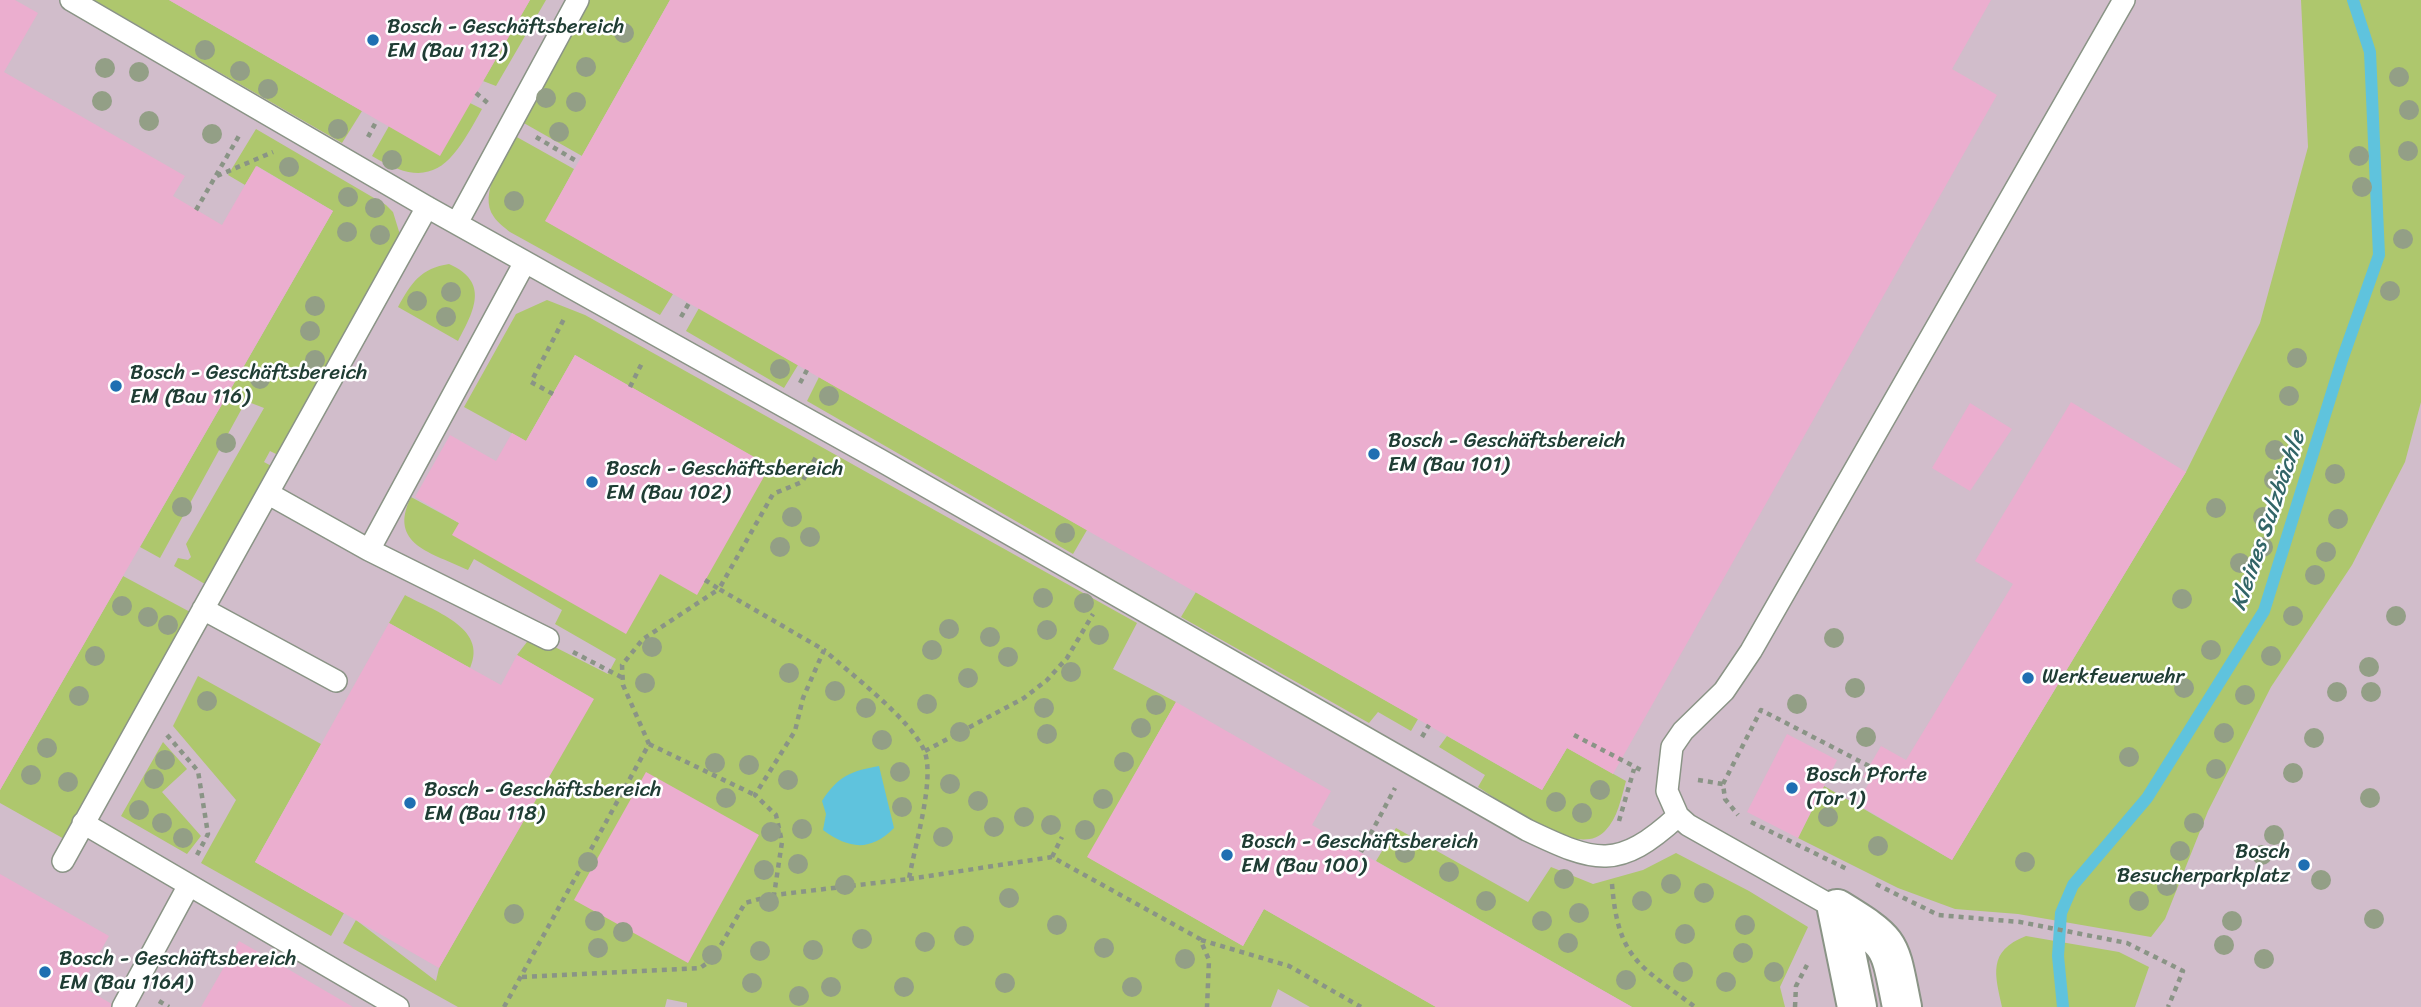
<!DOCTYPE html>
<html>
<head>
<meta charset="utf-8">
<style>
	body { margin:0 }
	canvas { display:block; background:#f4ecd8 }
</style>
</head>
<body>
<canvas width="2421" height="1007"></canvas>
<script>
const ctx = document.querySelector('canvas').getContext('2d');
ctx.lineJoin = 'round';
function fill(path, color) { ctx.fillStyle = color; ctx.fill(path, 'evenodd'); }
function strokePath(path, color, width, dash) { ctx.strokeStyle = color; ctx.lineWidth = width; ctx.lineCap = dash ? 'butt' : 'round'; ctx.setLineDash(dash || []); ctx.stroke(path); }
function label(font, color, halo, rows, align = 'center') {
  ctx.font = font + ' Sriracha,sans-serif'; ctx.lineWidth = 5; ctx.setLineDash([]); ctx.textBaseline = 'middle'; ctx.strokeStyle = halo; ctx.fillStyle = color; for (const [text, x, y, turn = 0] of rows) {
    ctx.save(); ctx.translate(x, y); ctx.rotate((+turn || 0) * Math.PI / 180); ctx.textAlign = isNaN(turn) ? turn : align; if (halo) ctx.strokeText(text, 0, 0); ctx.fillText(text, 0, 0); ctx.restore();
  }
}
const industrial = new Path2D(`
	M0 0H2421V1007H0Z`);
const green = new Path2D(`
	M94 0H169L362 111 342 143Z
	M530 0H546L496 86 483 81Z
	M590 0H670L582 156 522 122Z
	M2301 0H2421V402L2405 462 2352 565 2271 687 2208 811 2165 919 2151 937 2018 914 1955 909 1898 888 1798 838 1824 786 1952 860 2186 472 2260 323 2308 147Z
	M470 103 482 109C453 161 435 195 372 156L389 126Z
	M256 129 386 205 393 212 401 238 284 458 270 451 264 462 277 469 210 587 174 566 178 558 188 560 191 557 186 544 264 408 246 401 160 558 140 547 333 211 257 166 245 185 228 175Z
	M515 136 574 169 546 221 673 294 660 315 510 232C505 228 498 223 494 217 477 194 505 157 515 136Z
	M449 264C490 282 474 311 458 341L398 307C411 283 421 268 449 264Z
	M547 300 585 315 1137 623 1113 669 1176 702 1088 857 1243 946 1264 909 1436 1007H1310L1278 989 1271 1007H687V1003L667 999 665 1007H458L343 943 356 920 436 981 439 968 593 699 517 655 530 638 543 641 608 674 616 659 555 624 562 610 474 559 468 570C433 553 387 545 411 497L459 523 660 574 769 466 575 355 526 441 464 407 516 314Z
	M699 308 798 365 784 388 686 331Z
	M819 377 1087 530 1073 554 807 401Z
	M123 576 192 613 66 840 0 803V790Z
	M1196 592 1418 719 1411 731 1378 712 1369 723 1181 617Z
	M405 595C431 610 489 627 470 668L389 623Z
	M198 676 321 744 255 862 344 913 331 936 201 863 236 800 173 726Z
	M1447 736 1542 790 1567 748 1626 781C1621 798 1618 818 1605 831 1577 861 1504 803 1478 787L1485 775 1439 747Z
	M163 742 187 769 162 792 201 836 187 854 121 816Z
	M1396 828 1528 902 1551 867 1593 884 1643 870 1676 853 1749 891 1808 927 1780 987 1785 1007H1632L1376 861Z
	M2026 936 2119 952 2149 967 2135 1007H2002C1995 975 1987 951 2026 936Z`);
const water = new Path2D(`
	M879 766 894 828C870 852 849 849 823 830L826 814 822 801C838 776 851 771 879 766Z`);
const stream = new Path2D(`
	M2063 1007 2058 956 2061 913 2073 885 2147 798 2264 611 2342 360 2379 255 2370 52 2353 0`);
const building = new Path2D(`
	M0 0H15L38 13 4 72 185 176 173 196 222 225 256 166 333 211 0 790Z
	M169 0H530L440 156Z
	M670 0H1991L1952 69 1997 95 1613 774 1567 748 1542 790 545 221Z
	M575 355 770 466 697 595 660 574 626 634 452 535 459 523 415 497 450 435 496 461 512 433 526 441Z
	M2071 402 2186 472 1952 860 1857 804 1870 781 1863 777 1881 746 1906 760 2013 584 1975 561Z
	M1970 403 2012 429 1970 491 1932 468Z
	M389 623 501 685 517 655 594 699 439 968 255 862Z
	M1176 702 1331 791 1312 825 1632 1007H1436L1264 909 1243 946 1087 857Z
	M1787 734 1837 760 1798 838 1747 812Z
	M646 772 759 835 688 963 574 900Z
	M0 874 109 936 81 986 117 1007H0Z
	M239 941 281 965 353 1007H201Z`);
const path = new Path2D(`
	M476 93 489 104
	M368 137 377 120
	M536 137 578 162
	M217 176 273 152
	M196 210 240 134
	M681 317 689 303
	M800 383 807 370
	M630 387 643 361
	M553 394 531 382 565 317
	M705 580 719 589 773 494 802 482 816 457
	M573 652 621 677
	M167 735 198 771 208 834 197 855
	M1574 735 1641 770
	M1422 737 1429 725
	M649 744 755 795
	M925 751 1024 698 1047 680 1067 658 1093 614
	M1698 780 1723 784 1725 799 1738 815
	M1723 784 1761 710 1869 766
	M1619 821 1634 769
	M1751 822 1847 869
	M1361 852 1395 788
	M1052 857 1062 837
	M909 879 1052 857 1200 939 1209 960 1207 1007
	M1612 884C1618 959 1639 965 1695 1007
	M1876 884 1938 915 2020 922 2127 943 2183 971 2168 1007
	M1201 940 1289 966 1361 1007
	M522 977 700 968 713 959 745 903 774 895
	M159 1001 169 1007
	M504 1007 649 744 623 685 622 665 643 639 719 589 824 650 803 698 795 731 755 795 776 815 782 842 774 895 909 879C914 848 936 778 924 750 910 719 851 674 824 650
	M1795 1007 1796 986 1807 965`);
const service = new Path2D(`
	M71 0 427 207 880 460 1527 830C1596 863 1618 871 1678 816
	M457 223 578 0
	M269 494 369 550 525 262
	M369 550 548 639
	M203 609 336 681
	M83 823 398 1007
	M63 861 427 207
	M1837 909 1688 825 1678 816 1667 791 1672 747 1683 731 1724 691 1751 651 2124 0
	M123 1007 189 885`);
const minor = new Path2D(`
	M1837 909C1894 944 1889 943 1902 1007
	M1837 909 1857 1007`);
const trees = [
	[624,33],
	[205,50],
	[586,67],
	[105,68],
	[240,71],
	[139,72],
	[2399,77],
	[268,89],
	[546,98],
	[102,101],
	[576,102],
	[2409,110],
	[149,121],
	[338,129],
	[559,132],
	[212,134],
	[2408,151],
	[2359,156],
	[392,160],
	[289,167],
	[2362,187],
	[348,197],
	[514,201],
	[375,208],
	[347,232],
	[380,235],
	[2403,239],
	[2390,291],
	[451,292],
	[417,301],
	[315,306],
	[446,317],
	[310,331],
	[2297,358],
	[315,360],
	[780,369],
	[260,379],
	[829,396],
	[2289,396],
	[226,443],
	[2275,450],
	[2335,474],
	[2274,480],
	[182,507],
	[2216,508],
	[792,517],
	[2263,517],
	[2338,519],
	[1065,533],
	[810,537],
	[780,547],
	[2263,547],
	[2326,552],
	[2240,563],
	[2315,575],
	[1043,598],
	[2182,599],
	[1084,603],
	[122,606],
	[2293,616],
	[2396,616],
	[148,617],
	[168,625],
	[949,629],
	[1047,630],
	[1099,635],
	[990,637],
	[1834,638],
	[652,647],
	[932,650],
	[2211,650],
	[95,656],
	[2271,656],
	[1008,657],
	[2369,667],
	[1071,672],
	[789,673],
	[968,678],
	[645,683],
	[1855,688],
	[2184,688],
	[835,691],
	[2337,692],
	[2371,692],
	[2245,695],
	[79,696],
	[207,701],
	[927,704],
	[1797,704],
	[1156,705],
	[866,708],
	[1044,708],
	[1141,728],
	[960,732],
	[2224,733],
	[1047,734],
	[1866,737],
	[2314,738],
	[882,740],
	[47,748],
	[2129,757],
	[165,760],
	[1124,762],
	[715,763],
	[749,765],
	[2216,769],
	[900,772],
	[2293,773],
	[31,775],
	[154,779],
	[788,780],
	[68,782],
	[950,784],
	[1600,790],
	[726,798],
	[2370,798],
	[1103,799],
	[978,801],
	[1556,802],
	[902,807],
	[139,810],
	[1582,813],
	[1024,817],
	[1828,817],
	[162,823],
	[2194,823],
	[1051,825],
	[994,827],
	[802,829],
	[1085,830],
	[771,832],
	[2274,835],
	[943,837],
	[183,838],
	[1878,846],
	[2180,851],
	[1405,853],
	[2262,855],
	[588,862],
	[2025,862],
	[798,864],
	[764,870],
	[1449,872],
	[1564,879],
	[2321,880],
	[1671,884],
	[845,885],
	[2167,886],
	[1704,893],
	[1009,898],
	[1486,901],
	[1642,901],
	[2139,901],
	[769,902],
	[1579,913],
	[514,914],
	[2374,919],
	[595,921],
	[1542,921],
	[2232,921],
	[1057,925],
	[1745,925],
	[623,932],
	[1685,934],
	[964,936],
	[862,939],
	[925,942],
	[1568,943],
	[2224,945],
	[598,948],
	[1104,948],
	[813,950],
	[760,951],
	[1743,953],
	[712,955],
	[1185,959],
	[2264,959],
	[1683,972],
	[1774,972],
	[1626,980],
	[1726,982],
	[752,983],
	[1005,983],
	[831,987],
	[904,987],
	[1132,987],
	[799,996]
];
const markers = [
	[373,40,7,"#1f6fb2"],
	[116,386,7,"#1f6fb2"],
	[1374,454,7,"#1f6fb2"],
	[592,482,7,"#1f6fb2"],
	[2028,678,7,"#1f6fb2"],
	[1792,788,7,"#1f6fb2"],
	[410,803,7,"#1f6fb2"],
	[1227,855,7,"#1f6fb2"],
	[2304,865,7,"#1f6fb2"],
	[45,972,7,"#1f6fb2"]
];
const poiNames = [
	["Bosch - Geschäftsbereich",387,28],
	["EM (Bau 112)",387,52],
	["Bosch - Geschäftsbereich",130,374],
	["EM (Bau 116)",130,398],
	["Bosch - Geschäftsbereich",1388,442],
	["EM (Bau 101)",1388,466],
	["Bosch - Geschäftsbereich",606,470],
	["EM (Bau 102)",606,494],
	["Werkfeuerwehr",2042,678],
	["Bosch Pforte",1806,776],
	["(Tor 1)",1806,800],
	["Bosch - Geschäftsbereich",424,791],
	["EM (Bau 118)",424,815],
	["Bosch - Geschäftsbereich",1241,843],
	["EM (Bau 100)",1241,867],
	["Bosch",2290,853,"right"],
	["Besucherparkplatz",2290,877,"right"],
	["Bosch - Geschäftsbereich",59,960],
	["EM (Bau 116A)",59,984]
];
const waterNames = [
	["Kleines Sulzbächle",2269,521,-71]
];
fill(industrial, '#d1bdcb');
fill(green, '#aec76d');
fill(water, '#5fc3dd');
strokePath(stream, '#5fc3dd', 12);
fill(building, '#ebaecf');
strokePath(service, '#8a9486', 24);
strokePath(minor, '#8a9486', 42);
strokePath(path, '#8a9486', 4.5, [5, 5]);
strokePath(service, '#fff', 21);
strokePath(minor, '#fff', 38);
ctx.fillStyle = '#939f86';
for (const [x, y] of trees) { ctx.beginPath(); ctx.arc(x, y, 10, 0, 2 * Math.PI); ctx.fill(); }
for (const [x, y, r, color] of markers) { const dot = new Path2D(); dot.arc(x, y, r, 0, 2 * Math.PI); ctx.fillStyle = color; ctx.fill(dot); strokePath(dot, '#fff', 2.5); }
label('21px', '#1f3d34', '#fff', poiNames, 'left');
label('italic 23px', '#326567', '#fff', waterNames);
</script>
</body>
</html>
